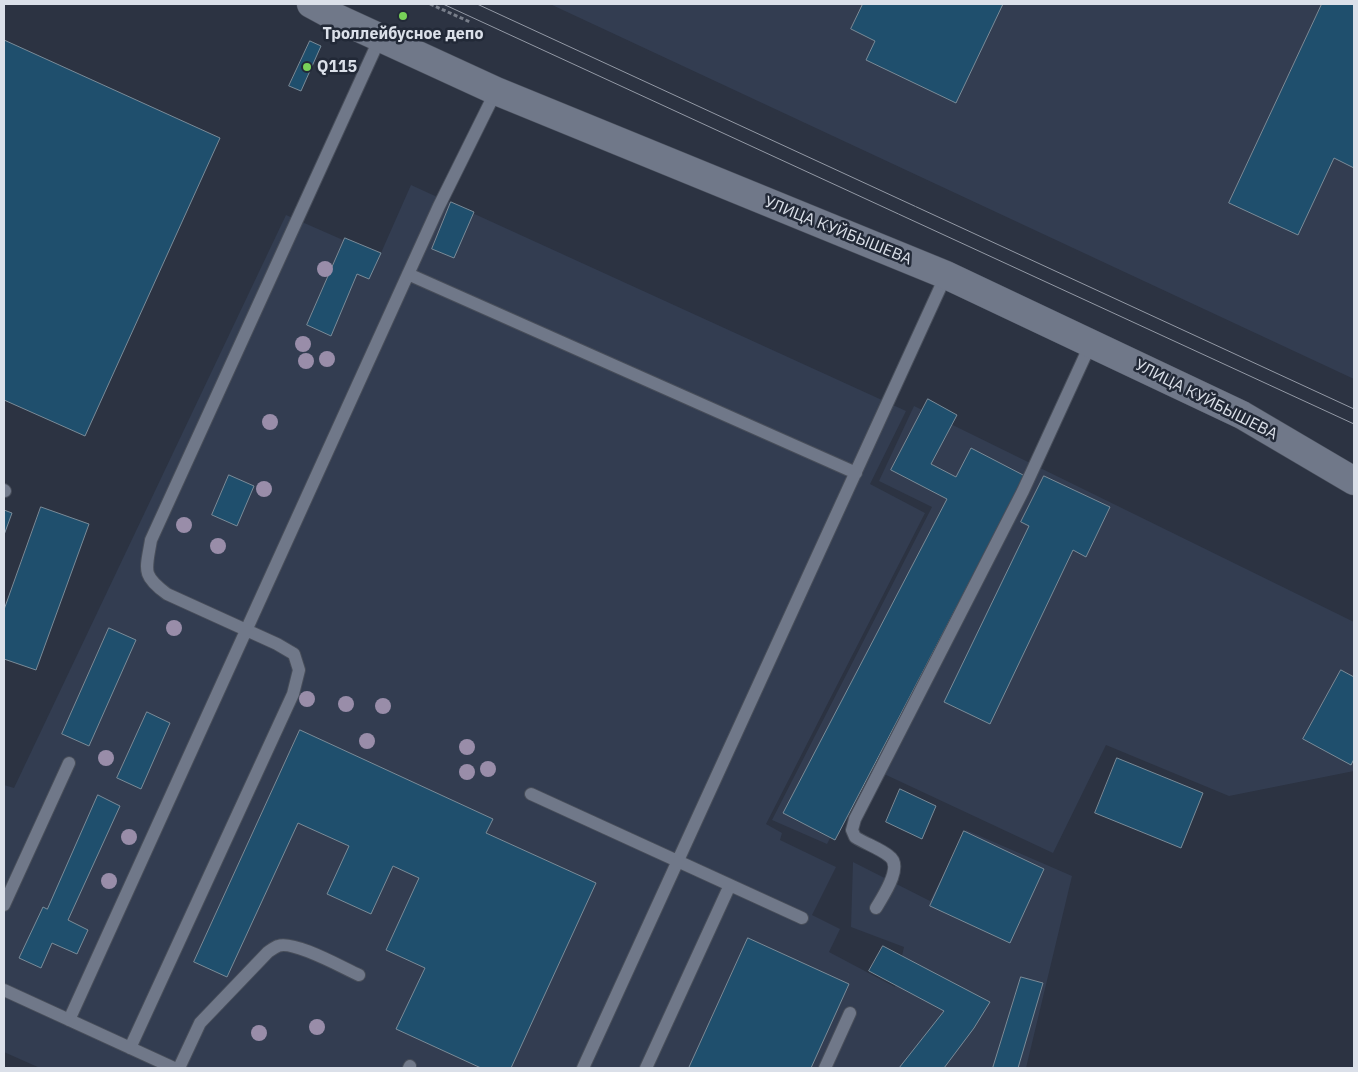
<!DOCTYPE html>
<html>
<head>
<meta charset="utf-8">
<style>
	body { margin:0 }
	#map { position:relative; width:1358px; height:1072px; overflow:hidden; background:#2c3342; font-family:"IBM Plex Sans",sans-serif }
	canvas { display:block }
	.frame { position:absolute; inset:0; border:5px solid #dbe0e9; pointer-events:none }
</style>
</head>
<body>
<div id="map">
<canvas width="1358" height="1072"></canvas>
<div class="frame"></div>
</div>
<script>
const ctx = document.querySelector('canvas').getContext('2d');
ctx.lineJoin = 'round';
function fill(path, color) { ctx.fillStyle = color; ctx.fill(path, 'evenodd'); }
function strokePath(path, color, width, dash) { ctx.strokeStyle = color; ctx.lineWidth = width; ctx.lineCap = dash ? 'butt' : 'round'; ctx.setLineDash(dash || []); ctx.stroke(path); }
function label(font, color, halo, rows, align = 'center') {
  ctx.font = font + ' "IBM Plex Sans",sans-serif'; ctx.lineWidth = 5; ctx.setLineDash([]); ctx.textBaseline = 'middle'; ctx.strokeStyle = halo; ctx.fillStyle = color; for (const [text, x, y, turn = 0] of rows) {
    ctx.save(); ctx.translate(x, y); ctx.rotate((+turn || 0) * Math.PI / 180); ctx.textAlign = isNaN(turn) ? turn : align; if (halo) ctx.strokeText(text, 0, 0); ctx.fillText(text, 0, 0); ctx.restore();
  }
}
const built = new Path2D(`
	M550 4H1354V379Z
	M411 185 906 411 870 484 925 513 766 824 782 833 780 840 836 867 812 915 840 929 829 952 895 987 904 947 851 927 853 862 930 901 966 830 1072 876 1026 1068H40L4 1052V785L14 788 286 215 343 240 345 238 381 253Z
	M914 406 1354 622V771L1229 796 1106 745 1053 853 867 766 827 844 772 820 932 507 879 481Z`);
const building = new Path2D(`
	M863 4H1003L956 103 866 60 875 41 851 29Z
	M1322 4H1354V168L1334 158 1298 235 1229 203Z
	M4 40 220 138 85 436 4 400Z
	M310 41 321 46 301 91 289 86Z
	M451 202 474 212 454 258 432 249Z
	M345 238 381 253 369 279 357 274 331 336 307 325Z
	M928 399 957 415 931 464 956 477 971 448 1025 476 835 840 783 813 947 499 891 470Z
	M229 475 254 486 237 526 212 515Z
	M1044 476 1110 507 1086 557 1073 550 990 724 944 702 1029 526 1021 522Z
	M41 507 89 524 36 670 4 659V610Z
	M4 510 12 513 4 535Z
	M109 628 136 640 89 746 62 734Z
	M1341 670 1354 677V759L1351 765 1303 739Z
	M147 712 170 723 141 789 117 778Z
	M300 730 493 819 486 833 596 883 511 1068H481L396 1029 425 968 386 950 419 878 393 866 371 914 327 894 349 846 298 823 227 977 194 962Z
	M1117 758 1203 793 1181 848 1095 813Z
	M900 789 936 806 922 839 886 822Z
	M98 795 120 806 68 920 88 930 77 954 52 943 41 968 19 958 43 907 47 909Z
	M964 831 1044 869 1010 943 930 906Z
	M748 938 849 984 811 1068H689Z
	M883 946 990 1002 974 1028 944 1068H899L944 1011 869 971Z
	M1021 977 1043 983 1018 1068H993Z`);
const path = new Path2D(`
	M430 4 470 22`);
const lane = new Path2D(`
	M408 274 856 473
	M4 490 5 491
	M531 794 802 918
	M4 905 69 763
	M876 908C883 896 904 866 889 856 879 848 866 844 855 837L852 830 855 819 1023 491 1091 343
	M4 990 174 1068
	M69 1020 439 206 496 91
	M130 1048 293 694 299 670 294 654 277 644 167 594C141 575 146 570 151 540L380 38
	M179 1068 200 1023 268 952C271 950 275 947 278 946 294 940 343 968 359 975
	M409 1068 410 1066
	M583 1068 946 275
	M646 1068 730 885
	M825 1068 850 1013`);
const secondary = new Path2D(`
	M311 4 335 17 496 91 946 275 1242 415 1354 481`);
const tram = new Path2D(`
	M443 4 1354 424
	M477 4 1354 409`);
const trees = [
	[325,269],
	[303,344],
	[327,359],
	[306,361],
	[270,422],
	[264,489],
	[184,525],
	[218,546],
	[174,628],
	[307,699],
	[346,704],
	[383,706],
	[367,741],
	[467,747],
	[106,758],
	[488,769],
	[467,772],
	[129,837],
	[109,881],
	[317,1027],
	[259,1033]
];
const markers = [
	[403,16,5,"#78d158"],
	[307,67,5,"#78d158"]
];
const poiNames = [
	["Троллейбусное депо",403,34],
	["Q115",317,67,"left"]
];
const streetNames = [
	["УЛИЦА КУЙБЫШЕВА",838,231,22],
	["УЛИЦА КУЙБЫШЕВА",1206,400,27]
];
fill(built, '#333d51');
fill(building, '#1f4f6d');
strokePath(building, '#7a8b98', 1);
strokePath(lane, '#484e5a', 14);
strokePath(secondary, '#484e5a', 29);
strokePath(path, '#787e8a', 3, [4, 2.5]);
strokePath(lane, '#707889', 12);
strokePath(secondary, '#707889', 28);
strokePath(tram, '#9399a5', 1);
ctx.fillStyle = '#998da9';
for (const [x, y] of trees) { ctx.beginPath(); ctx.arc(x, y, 8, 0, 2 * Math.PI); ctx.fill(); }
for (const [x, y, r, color] of markers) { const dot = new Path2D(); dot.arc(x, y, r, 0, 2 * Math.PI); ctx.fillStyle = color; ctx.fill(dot); strokePath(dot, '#222937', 2); }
label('bold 16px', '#dbe0e9', '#222937', poiNames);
label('16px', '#dbe0e9', '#222937', streetNames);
</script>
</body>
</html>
